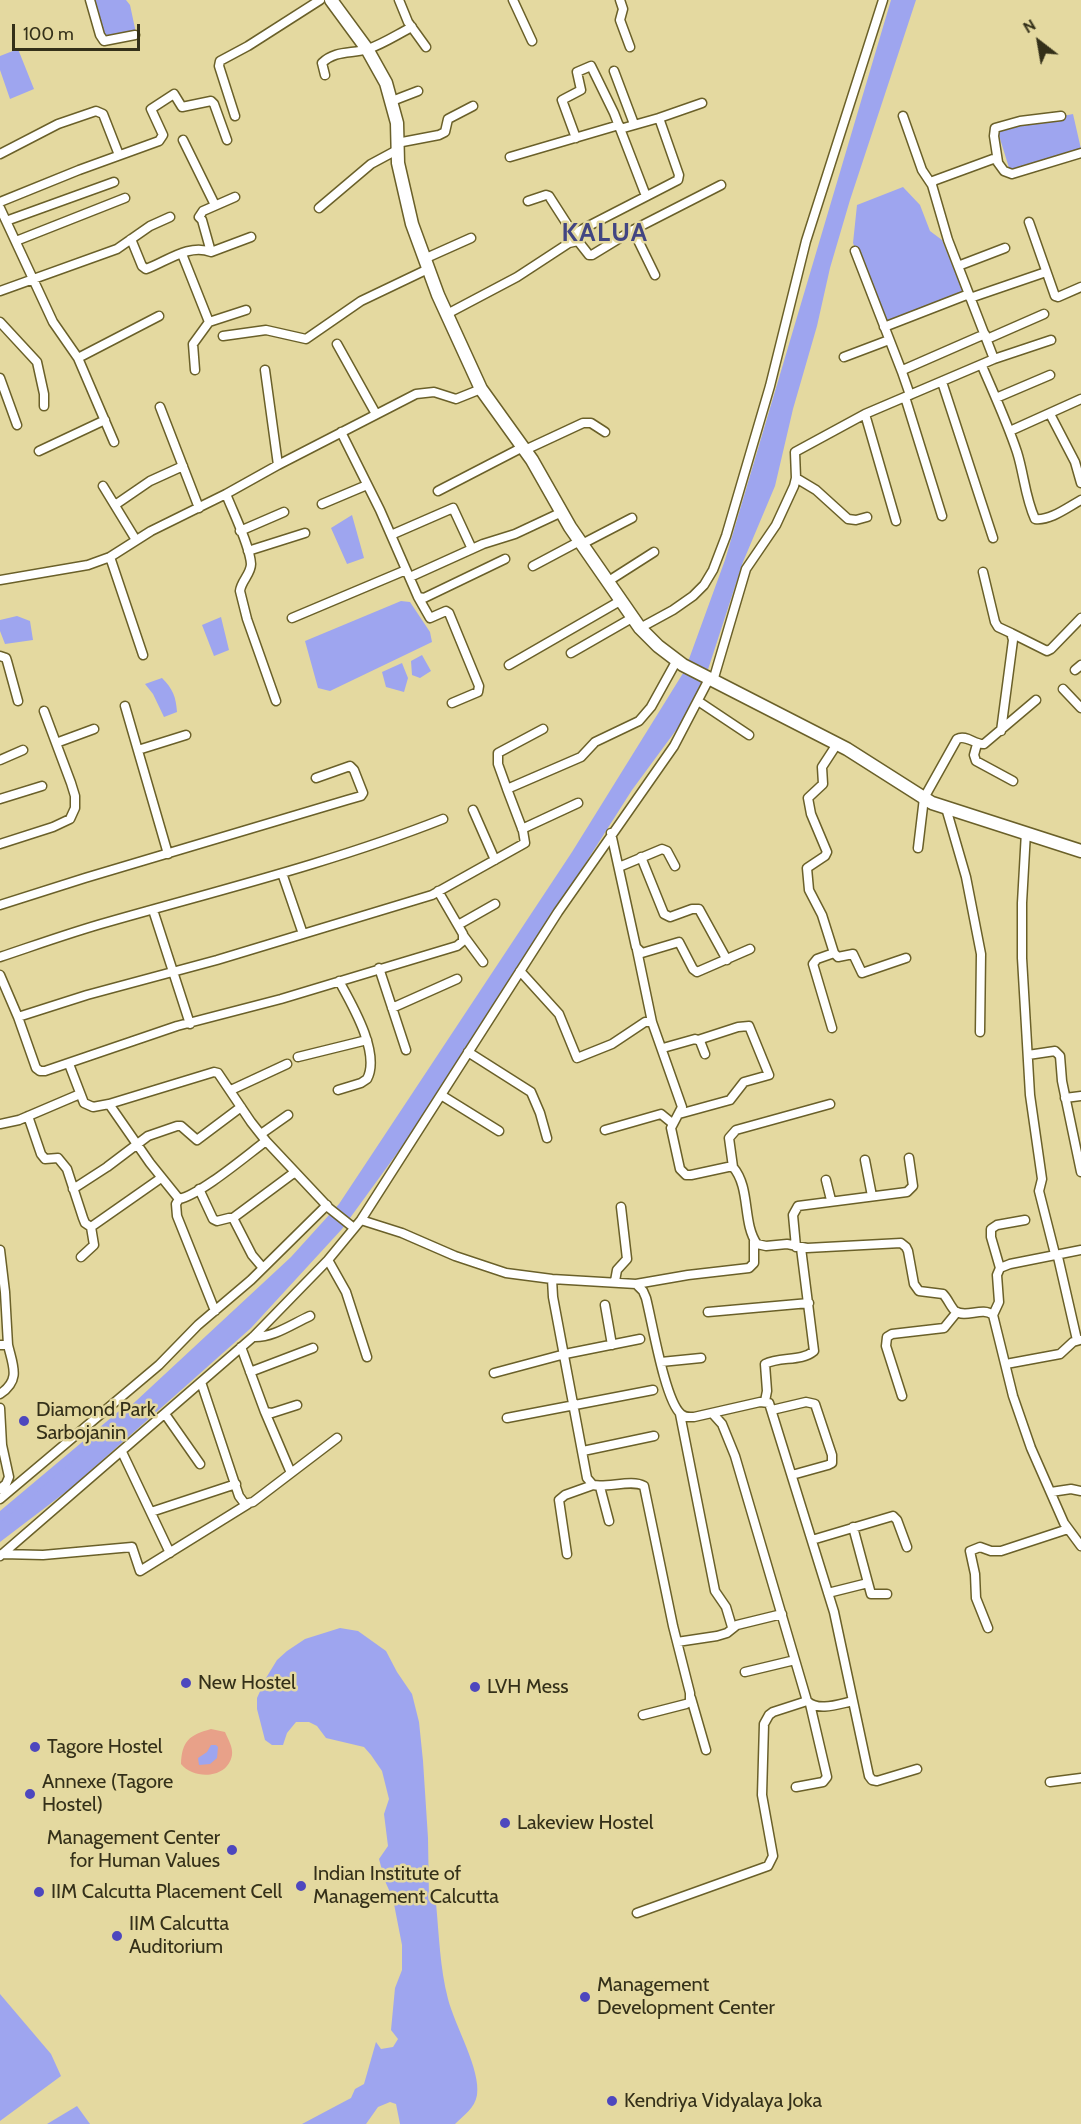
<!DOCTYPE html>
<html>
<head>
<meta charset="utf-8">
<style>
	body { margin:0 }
	#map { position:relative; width:1081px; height:2124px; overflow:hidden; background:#e4d9a0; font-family:Cabin,sans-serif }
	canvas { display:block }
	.north { position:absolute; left:1009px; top:12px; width:60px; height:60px; -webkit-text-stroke:4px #e4d9a0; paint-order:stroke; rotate:329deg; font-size:16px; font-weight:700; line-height:24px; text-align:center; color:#343019 }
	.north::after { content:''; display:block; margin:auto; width:21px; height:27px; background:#343019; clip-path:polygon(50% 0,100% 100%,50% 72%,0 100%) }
	.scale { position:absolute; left:12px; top:24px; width:128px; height:27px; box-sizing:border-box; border:3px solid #343019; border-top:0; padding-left:8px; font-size:18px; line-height:21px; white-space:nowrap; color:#343019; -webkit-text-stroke:4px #e4d9a0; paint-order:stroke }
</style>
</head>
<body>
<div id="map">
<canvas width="1081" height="2124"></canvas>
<div class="north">N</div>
<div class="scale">100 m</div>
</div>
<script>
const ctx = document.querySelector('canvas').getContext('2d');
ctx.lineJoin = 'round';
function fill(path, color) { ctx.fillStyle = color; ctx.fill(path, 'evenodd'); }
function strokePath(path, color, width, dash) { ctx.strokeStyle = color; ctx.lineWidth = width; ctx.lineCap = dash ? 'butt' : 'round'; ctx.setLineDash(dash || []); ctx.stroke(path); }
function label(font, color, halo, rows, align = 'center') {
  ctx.font = font + ' Cabin,sans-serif'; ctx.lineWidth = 5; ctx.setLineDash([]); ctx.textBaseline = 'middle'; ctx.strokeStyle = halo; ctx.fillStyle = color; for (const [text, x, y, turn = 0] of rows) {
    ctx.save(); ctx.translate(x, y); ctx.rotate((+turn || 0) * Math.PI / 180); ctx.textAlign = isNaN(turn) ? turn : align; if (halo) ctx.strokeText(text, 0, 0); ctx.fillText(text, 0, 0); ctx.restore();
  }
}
const green = new Path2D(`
	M211 1729 225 1732C228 1739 233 1747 232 1755 228 1779 194 1780 181 1764 182 1741 189 1735 211 1729Z`);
const water = new Path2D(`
	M95 0H126L130 5 136 33 105 39Z
	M891 0H916L850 200 830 268 817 326 793 409 775 486 743 562 701 691 685 718 632 790 430 1108 342 1229 251 1328 71 1488 0 1542V1521L66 1466 291 1257 339 1204 572 852 685 670 725 560Z
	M18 49 34 89 10 99 0 70V56Z
	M1073 114 1081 149 1010 171 997 129Z
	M903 187 920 205 930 231 942 240 963 291 886 323 853 243 857 205Z
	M352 515 364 558 347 564 331 528Z
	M401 601 410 602 430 632 432 642 330 691 318 688 305 641Z
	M17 616 30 621 33 640 5 644 0 631V620Z
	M221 617 229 650 214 656 202 625Z
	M422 655 431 671 420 678 412 675 411 661Z
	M402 663 408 678 404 692 386 687 382 672Z
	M162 678C173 689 176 697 177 712L164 717 153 694 145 684Z
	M340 1628 358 1631 386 1651 397 1672 412 1694 419 1722 423 1761 428 1838 429 1899 436 1903C439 1935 440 1968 448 1999 455 2026 481 2070 477 2095 475 2108 464 2115 455 2124H400L396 2104 390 2102 378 2107 366 2124H302L351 2098 355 2089 364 2084 376 2042 381 2049 393 2047 398 2039 391 2030 395 1988 402 1970V1945L393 1899 385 1881 379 1859 388 1846 384 1814 389 1799 382 1771 371 1755 364 1747 326 1738 317 1726 309 1722H296L287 1733 283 1745H272L265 1740 257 1709V1698L266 1678 277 1660 287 1651 305 1639Z
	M211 1745H216L218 1747 217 1758 210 1764 199 1765 198 1758 207 1752Z
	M0 1994 51 2054 61 2076 0 2121Z
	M77 2106 90 2124H47Z`);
const canal = new Path2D(`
	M0 1517 125 1412`);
const street = new Path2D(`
	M90 0 100 35 104 41 135 35
	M399 0 408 22 426 47
	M513 0 532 41
	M620 0 623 9 620 20 630 47
	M614 71 634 124
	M325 75 322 63C335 50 352 54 368 49 383 44 398 34 412 27
	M392 101 418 91
	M235 116 219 66 220 61 248 46 320 0
	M903 116 922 170 932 185
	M620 129 659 118
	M576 138 562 100 581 90 577 72 591 66 614 113 646 196
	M183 140 215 205
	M397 143 439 135 445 132 448 119 473 106
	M0 154 58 124 96 111 103 114 119 155
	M510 157 619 125
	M998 162 994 136 995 128 1020 121 1061 116
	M528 201 546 195 549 196 576 238
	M0 202 79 170 159 141 163 135 151 109 174 94 182 107 211 101 214 104 227 140
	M0 208 53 322 78 358 114 442
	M319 208 371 164 397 150
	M6 221 114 182
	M1029 222 1055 296 1058 297 1081 287
	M633 230 655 275
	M573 234 678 180 679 175 659 118 702 103
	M131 239 142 266 146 269C166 262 189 243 211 252L251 237
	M16 241 125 198
	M855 251 902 372
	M211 252 202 220 199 217 203 211 235 197
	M182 254 209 322 246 310
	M424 259 471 238
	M958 266 1005 248
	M0 291 117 249 150 226 170 217
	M970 298 1046 272
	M447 314 517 277 569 243 578 241 589 255H592L633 230 721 185
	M0 322 37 362 44 394V406
	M884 327 969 294
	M223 336 266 330 306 339 361 301 428 269
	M987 339 1044 314
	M337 344 376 414
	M844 357 889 340
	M78 358 159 316
	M994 359 948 240 932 185 933 181 993 159 996 160 1004 171 1012 174 1081 153
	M982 366C994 394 1007 422 1017 452 1024 474 1025 497 1035 519 1050 521 1068 507 1081 500
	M195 370 193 344 209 322
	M265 370 278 465
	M0 378 17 425
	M942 382 993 538
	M910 395 902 372 905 369 985 334
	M905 397 942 516
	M996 398 1050 375
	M160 407 199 508
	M865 414 896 521
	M1050 414 1075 462 1081 483
	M1010 431 1081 399
	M341 432 380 510 418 597 424 598 505 559
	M525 450 583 423H591L605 432
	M39 451 105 420
	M796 478 816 490 848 519 856 520 867 517
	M103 486 136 540
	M438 491 523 447
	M226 494C233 512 250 546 251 564 251 574 241 581 240 591L247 619 276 701
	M322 504 367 485
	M115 505 150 481 183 466
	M240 531 284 512
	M391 535 453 508 472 549
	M582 544 632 518
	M248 551 305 533
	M110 557 143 655
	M533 566 580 541
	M983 572 995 622 998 627 1011 633 1013 640 1001 731
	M410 577 483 544 515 534 562 512
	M0 580 88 565 110 557 151 531 226 494 278 465 416 394 434 392 456 399 481 389
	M607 582 654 552
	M418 597 430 618 446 611 449 613 479 686 478 692 452 703
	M292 618 406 570
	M640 628 673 610 693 596 704 585 713 570 726 536 770 386 806 241 883 0
	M1011 633 1047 651 1051 649 1081 618
	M571 653 632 618
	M0 656 6 658 7 661 18 701
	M509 665 620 601
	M1075 670 1081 665
	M713 681 746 569 776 525 794 486 796 478 795 452 865 414 994 359 1051 340
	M1063 689 1081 708
	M698 701 749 735
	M125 706 168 854
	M56 743 94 729
	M837 744 822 767 823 784 808 798 811 814 827 852 825 856 807 868 809 890 822 915 834 953 838 957 853 954 862 973 906 958
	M977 744 974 755 976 761 1013 781
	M138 750 186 735
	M0 760 23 750
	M507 789 498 764V753L543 729
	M0 799 42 786
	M946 808 966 877 981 954 980 1032
	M473 810 495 860
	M522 829 578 803
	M1026 832 1022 903V958L1030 1095 1042 1179 1039 1191 1055 1254 1058 1257 1077 1340
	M611 833 636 947 642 953 679 942 693 969 697 972 750 949
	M0 844 53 827 70 819 75 808V796L71 783 44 711
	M918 848 924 798 957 739C966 734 975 745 984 744L1036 700
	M641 857 664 914 670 917 692 909H699L727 960
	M619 867 662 849 667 851 675 866
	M282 873 303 934
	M0 905 85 878 347 800 361 796 363 793 354 770 350 766 316 778
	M153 910 190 1024
	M458 925 495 904
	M463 935 483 962
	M637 950 652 1022
	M0 957C36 945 72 932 108 922 220 890 334 862 443 819
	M379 968 406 1050
	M520 971 559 1014 577 1058 612 1044 645 1022H652L682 1107 671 1128 680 1169 686 1175H691L728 1167H733C751 1188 742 1223 757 1244L766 1246 787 1244 807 1248 901 1243 906 1247 908 1251 914 1284 919 1291 943 1294C948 1299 950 1306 955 1311 966 1319 982 1306 993 1315L1013 1396 1031 1448 1064 1523 1081 1546
	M0 975 18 1017 87 995 217 960 432 895 525 843 523 831 507 789 581 757 595 742 639 721 651 707 677 660
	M392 1008 457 979
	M18 1017 36 1068 40 1071H45L177 1026 281 999 457 946 463 941V934L438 891
	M832 1028 813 964 817 959 834 953
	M663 1048 695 1039 700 1041 705 1054
	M468 1052 531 1092 540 1113 547 1138
	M1028 1055 1055 1051 1060 1056 1062 1081 1081 1172
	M298 1057 367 1040
	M69 1064 84 1103 93 1107 109 1104 150 1163 179 1199C200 1195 247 1155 266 1141
	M231 1090 287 1064
	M338 1090 361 1083 367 1079C381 1053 351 1003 339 981
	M441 1095 499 1131
	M1065 1098 1081 1096
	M109 1104 214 1072 218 1073 251 1122 266 1141 329 1208 354 1228
	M679 1114 730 1100 744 1082 769 1075 749 1026 738 1027 698 1040
	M28 1116 41 1154 45 1159 58 1158 67 1169 83 1218 85 1223 91 1227 161 1178
	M0 1124 19 1120 80 1094
	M605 1130 661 1114 672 1123
	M261 1134 288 1115
	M865 1160 872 1196
	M733 1167 729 1138 736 1130 830 1104
	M826 1180 831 1200
	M73 1189 107 1167 148 1136 177 1126H181L197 1140 241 1107
	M199 1189 213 1219 217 1221 229 1218H233L252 1255 263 1268
	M179 1199 176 1204 177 1216 215 1311
	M233 1218 295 1172
	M361 1220 402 1233 455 1256 506 1273 552 1279 636 1284 643 1291 646 1298C652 1321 665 1401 681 1414 685 1418 689 1417 694 1417L760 1402 769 1403 834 1612 869 1776 872 1780 877 1781 917 1769
	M796 1247 793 1215 798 1206 907 1192 913 1186 909 1158
	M0 1250 5 1292 8 1345
	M81 1257 94 1245 91 1227
	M328 1260 346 1292 367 1357
	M1000 1268 991 1237V1229L997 1225 1025 1220
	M552 1279 553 1297 587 1478 593 1485C608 1488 632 1479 644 1486L673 1626 690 1693V1702L686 1704 643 1715
	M615 1281 617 1270 627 1259 621 1207
	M636 1284 688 1275 749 1268 754 1263V1241
	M605 1305 612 1345
	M708 1312 809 1303
	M993 1315 999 1302 997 1275 1000 1268 1010 1264 1081 1250
	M253 1337C273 1338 292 1324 310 1316
	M0 1345H8C13 1366 21 1380 0 1394
	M241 1347 265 1412 272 1413 297 1405
	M661 1362 701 1358
	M1006 1364 1060 1354 1073 1342 1080 1340
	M250 1372 313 1348
	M494 1373 565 1354 640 1339
	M201 1382 239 1496 245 1504 253 1502 337 1438
	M902 1396 886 1346 887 1337 892 1334 944 1328 957 1312
	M765 1401 767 1391 765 1364C780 1356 801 1362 814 1351L801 1248
	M0 1408 2 1445 9 1477 6 1484 0 1489
	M772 1410 806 1402 815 1404 832 1455V1463L828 1465 792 1475
	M265 1412 291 1473
	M165 1414 200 1464
	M680 1414 715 1591 726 1607 732 1627
	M713 1414 722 1424 735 1456 807 1701C818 1712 839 1704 853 1701
	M507 1418 653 1390
	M583 1451 654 1436
	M122 1452 170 1553
	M600 1487 609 1521
	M1051 1492 1071 1489 1081 1491
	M0 1499 159 1365 198 1325 251 1280 327 1205
	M151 1512 236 1484
	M853 1527 871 1594H887
	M812 1540 893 1516 897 1520 907 1547
	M2 1554 43 1555 132 1547 140 1571 248 1504
	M567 1554 559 1500 565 1495 593 1485
	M0 1556 253 1337 328 1260 361 1220 558 912 674 746 709 679
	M828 1593 868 1583
	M988 1628 976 1598 975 1574 970 1551 980 1547 991 1551H1001L1068 1529
	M677 1642 717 1636 727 1633 737 1625 782 1614
	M745 1672 795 1660
	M691 1698 706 1750
	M1050 1782 1081 1778
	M796 1787 823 1782 827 1777 810 1704
	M637 1913 768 1866 773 1856 762 1795 764 1724 769 1715 773 1712 807 1701`);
const secondary = new Path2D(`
	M331 0 367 49 386 83 397 123 398 163 412 224 438 295 481 389 532 460 570 527 640 628 658 646 683 665 847 749 932 803 1081 851`);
const markers = [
	[24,1421,6,"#4d47be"],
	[186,1683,6,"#4d47be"],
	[475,1687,6,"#4d47be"],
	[35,1747,6,"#4d47be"],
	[30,1794,6,"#4d47be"],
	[505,1823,6,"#4d47be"],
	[232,1850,6,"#4d47be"],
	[301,1886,6,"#4d47be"],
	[39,1892,6,"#4d47be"],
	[117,1936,6,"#4d47be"],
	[585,1997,6,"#4d47be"],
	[612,2101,6,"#4d47be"]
];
const poiNames = [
	["Diamond Park",36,1410],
	["Sarbojanin",36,1433],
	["New Hostel",198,1683],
	["LVH Mess",487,1687],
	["Tagore Hostel",47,1747],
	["Annexe (Tagore",42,1782],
	["Hostel)",42,1805],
	["Lakeview Hostel",517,1823],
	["Management Center",220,1838,"right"],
	["for Human Values",220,1861,"right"],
	["Indian Institute of",313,1874],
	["Management Calcutta",313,1897],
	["IIM Calcutta Placement Cell",51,1892],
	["IIM Calcutta",129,1924],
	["Auditorium",129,1947],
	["Management",597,1985],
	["Development Center",597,2008],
	["Kendriya Vidyalaya Joka",624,2101]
];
const districtNames = [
	["KALUA",605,233]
];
fill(green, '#e8a189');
fill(water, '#9ea5ef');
strokePath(canal, '#9ea5ef', 9);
strokePath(street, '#6a6029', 11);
strokePath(secondary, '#6a6029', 15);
strokePath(street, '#fff', 8);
strokePath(secondary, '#fff', 12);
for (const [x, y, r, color] of markers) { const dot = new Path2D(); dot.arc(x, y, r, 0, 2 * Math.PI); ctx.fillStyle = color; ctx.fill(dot); strokePath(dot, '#e4d9a0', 2); }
label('20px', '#343019', '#e4d9a0', poiNames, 'left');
ctx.letterSpacing = '1.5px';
label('bold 26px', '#424582', '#e4d9a0', districtNames);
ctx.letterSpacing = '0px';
</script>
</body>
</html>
